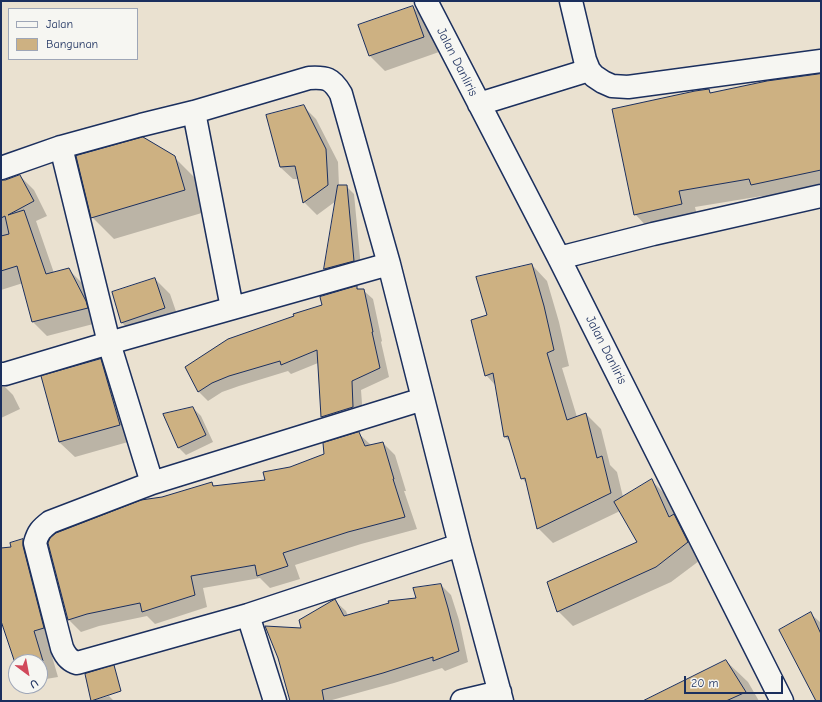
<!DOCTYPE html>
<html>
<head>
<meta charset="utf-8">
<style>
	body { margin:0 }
	#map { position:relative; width:822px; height:702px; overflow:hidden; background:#eae1d0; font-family:"Comic Neue",sans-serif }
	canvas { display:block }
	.frame { position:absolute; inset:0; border:2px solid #1b2f5e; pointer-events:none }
	.legend { position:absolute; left:8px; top:8px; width:130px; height:52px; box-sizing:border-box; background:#f6f6f2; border:1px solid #9ea6b7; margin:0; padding:5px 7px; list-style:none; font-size:12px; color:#1b2f5e }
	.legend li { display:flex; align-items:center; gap:8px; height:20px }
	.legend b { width:20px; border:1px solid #9ea6b7 }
	.north { position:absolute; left:8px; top:654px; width:40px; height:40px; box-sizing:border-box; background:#f6f6f2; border:1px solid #9ea6b7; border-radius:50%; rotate:148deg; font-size:11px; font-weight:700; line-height:16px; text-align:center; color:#1b2f5e }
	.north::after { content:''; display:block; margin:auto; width:14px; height:18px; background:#d1495b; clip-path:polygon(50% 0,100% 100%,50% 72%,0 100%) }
	.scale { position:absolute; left:684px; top:676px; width:99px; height:18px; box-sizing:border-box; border:2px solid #1b2f5e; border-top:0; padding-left:5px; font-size:12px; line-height:14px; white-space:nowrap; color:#1b2f5e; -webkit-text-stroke:3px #f6f6f2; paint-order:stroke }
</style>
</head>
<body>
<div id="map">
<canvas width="822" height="702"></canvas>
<div class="frame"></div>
<ul class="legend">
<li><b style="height:5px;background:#f6f6f2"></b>Jalan</li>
<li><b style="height:11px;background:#cdb182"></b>Bangunan</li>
</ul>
<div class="north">U</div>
<div class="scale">20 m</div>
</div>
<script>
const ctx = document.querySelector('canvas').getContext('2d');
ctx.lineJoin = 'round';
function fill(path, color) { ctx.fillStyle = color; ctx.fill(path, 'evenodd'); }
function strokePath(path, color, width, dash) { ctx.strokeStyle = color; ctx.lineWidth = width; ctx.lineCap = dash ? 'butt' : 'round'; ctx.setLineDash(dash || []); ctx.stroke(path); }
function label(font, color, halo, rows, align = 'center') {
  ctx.font = font + ' "Comic Neue",sans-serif'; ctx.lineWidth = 3; ctx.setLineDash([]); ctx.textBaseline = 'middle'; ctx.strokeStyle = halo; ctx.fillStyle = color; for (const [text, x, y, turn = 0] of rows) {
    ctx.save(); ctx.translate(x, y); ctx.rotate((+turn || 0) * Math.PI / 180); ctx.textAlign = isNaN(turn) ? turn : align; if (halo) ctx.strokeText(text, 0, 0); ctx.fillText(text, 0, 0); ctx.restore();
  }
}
const shadow = new Path2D(`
	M413 7 428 23 439 52 385 71 370 56 359 26Z
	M821 75V189L768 201 762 196 695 207 698 220 651 231 635 214 708 90 712 94Z
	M303 106 316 119 338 162 339 186H346L354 194 361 268 333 277 325 269 336 201 317 215 304 202 299 179H293L280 167Z
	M174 157 196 179 205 212 114 239 92 217Z
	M20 176 34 190 47 216 36 221 54 273 68 269 82 283 100 317 101 322 47 336 33 322 23 283 1 290V181H5Z
	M532 265 547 281 559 322 569 366 562 368 577 417 586 414 601 429 610 465 617 472 623 497 652 481 667 496 678 519 689 530 703 558 671 582 573 626 558 611 639 543 620 511 553 543 538 528 527 484 522 478 510 442 505 437 496 386 486 375 489 316Z
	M155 279 170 294 180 323 137 337 121 322Z
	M356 287 359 290H363L373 299 382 341 381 342 389 377 361 390 363 417 332 427 322 417 318 363 291 374 288 371 239 386 222 392 208 401 199 392 186 368 323 306Z
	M101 360 116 375 135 440 75 457 59 442Z
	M1 387H5L13 395 20 409 1 418Z
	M193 408 201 416 213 442 186 455 179 448Z
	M358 433 371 445 383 443 395 455 406 491H404L417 529 361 544 295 565 300 579 270 588 260 578 203 588 207 607 155 624 147 616 99 626 81 632 69 620 49 543 162 498 211 483 215 487 267 481 291 468 325 454Z
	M23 540 38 555 59 643 49 646 58 677 40 680V662H16V663L1 618V549L12 548 11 543Z
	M441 585 451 595 459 620 468 662 445 671 442 668 394 683 332 700V701H291L303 629 335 601 346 611 348 616 417 599Z
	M811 614 821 623V701H818Z
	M726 661 748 682 759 701H645Z
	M109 696 114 701H90Z`);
const building = new Path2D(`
	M413 6 424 37 369 56 358 25Z
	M821 74V170L751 185 749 179 679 191 682 204 634 215 612 109 695 91 709 89 710 93 767 81Z
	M304 105 326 149 328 185 303 203 295 166 280 167 266 115Z
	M143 137 175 156 185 190 91 218 76 156Z
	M20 175 34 201 8 215 24 210 46 274 69 268 86 301 88 308 32 322 17 266 1 271V236L9 234 5 216 1 218V180H5Z
	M338 185H347L354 261 324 269Z
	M532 264 544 306 554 350 547 353 567 420 586 413 597 458 602 456 611 493 537 529 525 478 521 479 508 436 504 437 493 373 485 376 471 320 487 315 476 277Z
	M155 278 165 308 121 323 112 292Z
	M357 286V289H364L373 332H372L380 368 352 381 353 407 321 417 317 350 281 365 280 361 229 376 212 383 198 392 185 367 228 339 294 316 293 314 322 305 320 297Z
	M101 359 120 425 59 442 41 376Z
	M193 407 206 435 178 448 163 414Z
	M359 432 365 446 383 442 394 479H393L405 517 348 532 283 553 288 566 257 576 255 565 191 576 195 595 142 612 140 603 87 614 68 620 48 543 50 538 56 533 141 500 162 497 212 482 213 486 265 480 263 472 290 467 324 454 323 443Z
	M652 479 669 517 674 514 688 542 656 567 557 612 547 582 637 542 614 502Z
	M23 539V546L44 628 34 631 43 661 16 662V666L1 621V548L11 547 10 543Z
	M441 584 448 608 459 651 433 661V657L383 673 322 690 324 701H290L278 658 265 626 301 628 299 620 335 599 344 616 389 603 388 601 416 598 413 588Z
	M811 612 821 634V701H816L779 630Z
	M726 660 746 692 726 701H643Z
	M114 665 121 691 91 701 85 674Z`);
const minor = new Path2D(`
	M426 1 559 258 782 701
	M571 1 585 60 589 70 594 76 603 82 612 86 628 87 821 61
	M479 104 589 70
	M194 112 232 308
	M61 147 109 343 152 483
	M1 168 61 147 141 125 194 112 309 78C326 77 332 78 341 94L389 264 460 545 502 701
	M559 258 653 234 821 196
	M1 374H5L109 343 389 264
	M423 399 152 483 50 522C41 529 38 532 35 543L62 648C65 655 69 661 77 663L248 615 460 545
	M248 615 275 701
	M462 701 500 692`);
const streetNames = [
	["Jalan Danliris",457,62,63],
	["Jalan Danliris",606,350,63]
];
fill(shadow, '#0003');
fill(building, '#cdb182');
strokePath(building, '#1b2f5e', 1);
strokePath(minor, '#1b2f5e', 25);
strokePath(minor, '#f6f6f2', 22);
label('13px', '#1b2f5e', '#f6f6f2', streetNames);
</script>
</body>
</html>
